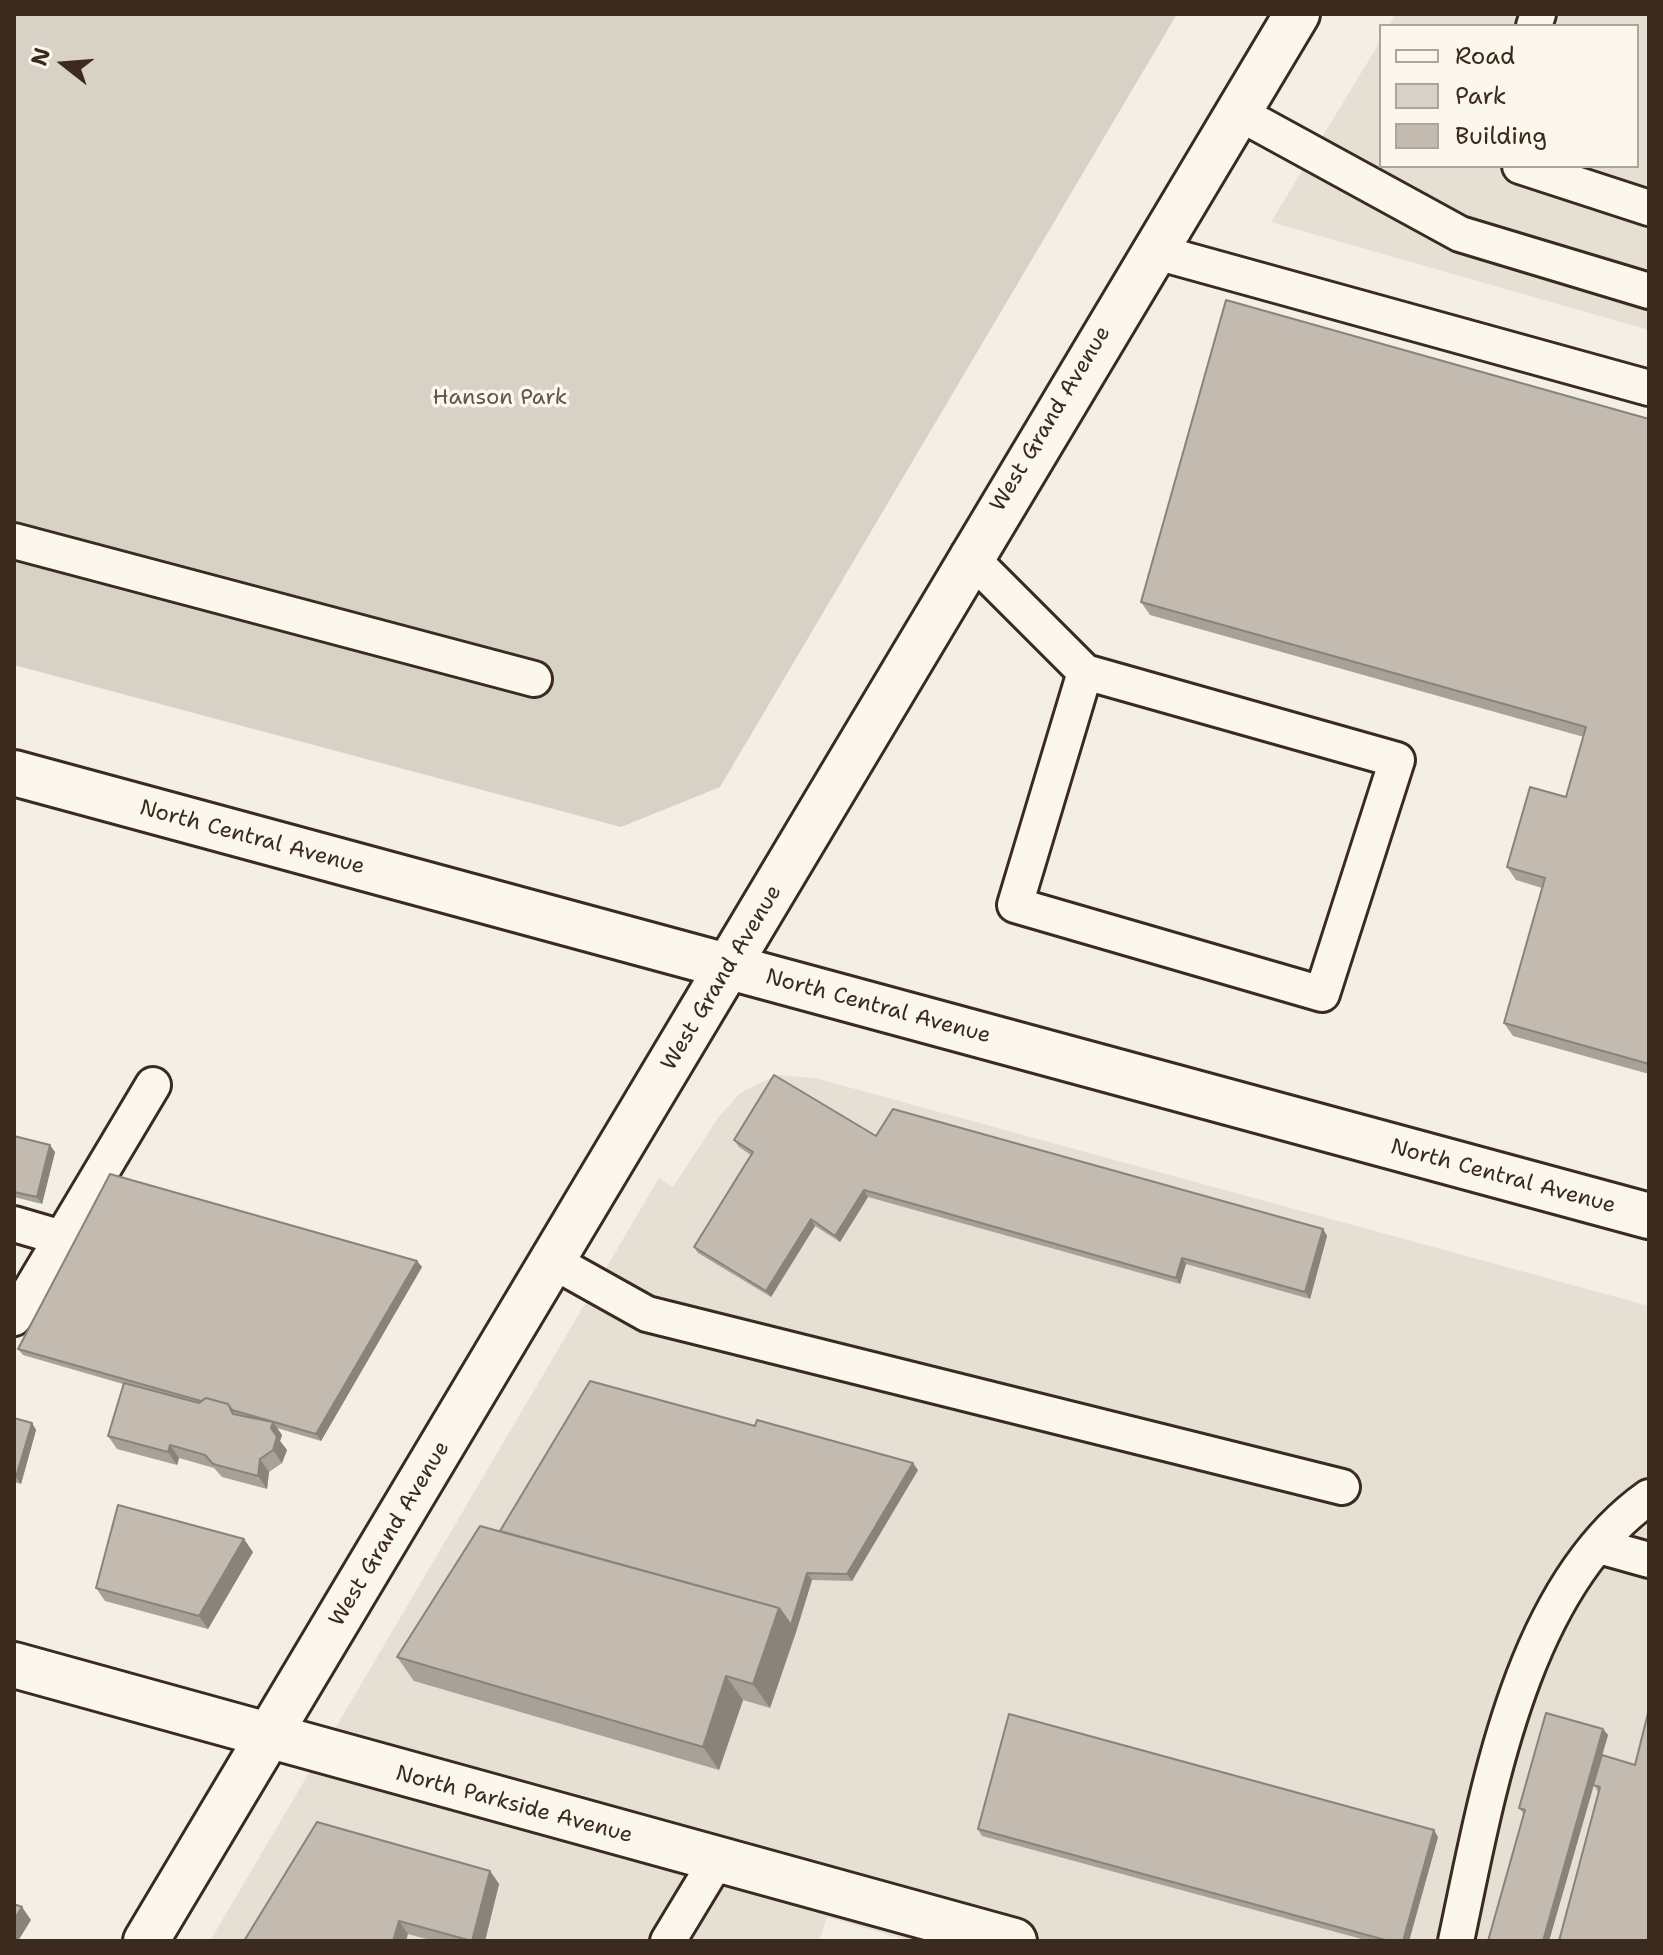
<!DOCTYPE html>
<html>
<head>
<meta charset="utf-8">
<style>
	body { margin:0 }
	#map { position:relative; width:1663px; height:1955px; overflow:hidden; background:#f3efe4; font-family:"Shantell Sans",sans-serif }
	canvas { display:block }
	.frame { position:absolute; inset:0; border:16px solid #3b2a1e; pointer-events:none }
	.legend { position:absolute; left:1379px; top:24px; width:260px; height:144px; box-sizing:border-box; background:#fbf7ec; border:2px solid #aea59a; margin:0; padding:10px 14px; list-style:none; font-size:24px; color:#3b2a1e }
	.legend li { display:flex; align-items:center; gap:16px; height:40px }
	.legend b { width:40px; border:2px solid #aea59a }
	.north { position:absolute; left:24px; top:24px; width:80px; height:80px; -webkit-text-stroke:6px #fbf7ec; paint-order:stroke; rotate:287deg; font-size:22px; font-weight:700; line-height:32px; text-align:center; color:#3b2a1e }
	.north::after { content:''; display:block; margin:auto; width:28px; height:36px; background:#3b2a1e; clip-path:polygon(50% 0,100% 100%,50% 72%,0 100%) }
</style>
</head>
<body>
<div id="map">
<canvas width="1663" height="1955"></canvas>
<div class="frame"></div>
<ul class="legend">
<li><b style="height:10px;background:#fbf7ec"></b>Road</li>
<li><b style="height:22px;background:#d8d1c6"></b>Park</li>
<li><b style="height:22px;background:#c3bbb0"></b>Building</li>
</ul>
<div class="north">N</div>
</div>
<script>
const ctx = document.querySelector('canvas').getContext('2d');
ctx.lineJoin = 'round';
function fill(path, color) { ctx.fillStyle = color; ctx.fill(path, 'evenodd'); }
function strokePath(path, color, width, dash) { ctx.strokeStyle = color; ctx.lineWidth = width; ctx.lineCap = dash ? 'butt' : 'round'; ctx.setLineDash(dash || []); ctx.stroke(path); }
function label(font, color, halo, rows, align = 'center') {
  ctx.font = font + ' "Shantell Sans",sans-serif'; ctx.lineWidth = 7; ctx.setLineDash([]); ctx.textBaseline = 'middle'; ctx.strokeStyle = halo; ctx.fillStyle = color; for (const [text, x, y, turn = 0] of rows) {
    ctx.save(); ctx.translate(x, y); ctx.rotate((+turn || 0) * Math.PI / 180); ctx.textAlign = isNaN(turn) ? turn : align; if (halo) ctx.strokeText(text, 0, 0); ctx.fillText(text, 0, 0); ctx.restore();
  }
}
const built = new Path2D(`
	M1396 14H1649V330L1271 222 1381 40V166H1637V26H1389Z
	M777 1075 815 1078 1649 1306V1941H910L827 1917 819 1941H210L659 1178 673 1187 718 1118 740 1093Z`);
const green = new Path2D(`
	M14 14H1177L720 787 621 827 14 665Z`);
const service = new Path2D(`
	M1534 26 1538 14
	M1237 112 1460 234 1649 291
	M1520 166 1649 208
	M1153 251 1649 388
	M14 541 534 679
	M968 555 1085 672 1397 760 1322 994 1015 905 1085 672
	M14 1224 62 1238
	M554 1262 647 1314 1342 1487
	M14 1318 153 1085
	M1599 1546 1649 1560
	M668 1941 717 1860
	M1456 1941C1487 1796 1520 1588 1649 1497`);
const minor = new Path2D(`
	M14 1665 1014 1941`);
const tertiary = new Path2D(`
	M14 773 1649 1216`);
const secondary = new Path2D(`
	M146 1941C532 1300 909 654 1297 14`);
const wall = new Path2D(`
	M1649 419V1074L1513 1036 1504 1023 1542 888 1516 880 1507 867 1566 797 1584 737 1150 615 1141 602Z
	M14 1136 55 1152 42 1204 14 1197Z
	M876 1136 1323 1229 1327 1236 1310 1299 1186 1264 1180 1284 868 1197 840 1242 815 1226 771 1297 698 1253 694 1247 751 1155 739 1147 734 1140Z
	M417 1261 422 1267 321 1441 277 1428 282 1435 280 1441 287 1450 282 1463 269 1472 267 1489 222 1477 214 1468 179 1458 177 1465 117 1449 108 1436 123 1384 23 1355 18 1349Z
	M14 1418 32 1423 36 1430 21 1484 14 1482Z
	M918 1470 852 1581 812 1580 796 1632 770 1708 743 1700 719 1770 414 1681 397 1657 499 1531Z
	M253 1552 208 1629 105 1601 96 1588Z
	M1603 1729 1608 1735 1602 1755 1635 1765 1649 1941 1598 1792 1594 1785 1549 1941 1524 1814 1519 1808Z
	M978 1829 1438 1837 1409 1941H1369L982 1836Z
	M490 1871 499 1884 485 1941H434L408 1934 244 1941Z`);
const shadedWall = new Path2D(`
	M50 1145 55 1152 42 1204 37 1197Z
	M864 1190 868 1197 840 1242 835 1236Z
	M811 1219 815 1226 771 1297 766 1291Z
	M1323 1229 1327 1236 1310 1299 1305 1292Z
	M1182 1258 1186 1264 1180 1284 1176 1278Z
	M417 1261 422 1267 321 1441 316 1434Z
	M273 1422 282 1435 280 1441 287 1450 282 1463 273 1450 271 1428Z
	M32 1423 36 1430 21 1484 16 1477Z
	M170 1445 179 1458 177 1465 168 1452Z
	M260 1459 269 1472 267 1489 258 1476Z
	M913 1463 918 1470 852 1581 847 1574Z
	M244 1539 253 1552 208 1629 199 1616Z
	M807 1573 812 1580 796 1632 770 1708 753 1684 779 1608Z
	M726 1676 743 1700 719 1770 703 1747Z
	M1603 1729 1608 1735 1549 1941H1543Z
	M1434 1830 1438 1837 1409 1941H1403Z
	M490 1871 499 1884 485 1941H472Z
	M22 1907 31 1920 18 1941H14V1920Z
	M399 1921 408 1934 406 1941H393Z`);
const building = new Path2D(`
	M1226 300 1649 419V1064L1504 1023 1545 878 1507 867 1530 787 1566 797 1586 727 1141 602Z
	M774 1075 876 1136 893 1109 1323 1229 1305 1292 1182 1258 1176 1278 864 1190 835 1236 811 1219 766 1291 694 1247 753 1152 734 1140Z
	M14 1136 50 1145 37 1197 14 1192Z
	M110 1174 417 1261 316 1434 232 1410 228 1404 206 1398 201 1401 18 1349Z
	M590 1381 755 1426 757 1420 913 1463 847 1574 807 1573 791 1625 779 1608 500 1531Z
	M124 1383 199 1403 206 1398 228 1404 233 1414 273 1422 271 1428 277 1437 273 1450 260 1459 258 1476 213 1464 205 1455 170 1445 168 1452 108 1436Z
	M14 1418 32 1423 16 1477H14Z
	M118 1505 244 1539 199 1616 96 1588Z
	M480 1526 779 1608 753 1684 726 1676 703 1747 397 1657Z
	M1649 1709V1941H1559L1600 1787 1593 1785 1602 1755 1635 1765Z
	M1546 1713 1603 1729 1543 1941H1488L1525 1810 1519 1808Z
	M1009 1714 1434 1830 1403 1941H1389L978 1829Z
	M317 1822 490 1871 472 1941 399 1921 393 1941H244Z
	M14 1904 22 1907 14 1920Z`);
const parkNames = [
	["Hanson Park",500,398]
];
const streetNames = [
	["West Grand Avenue",1051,419,-59],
	["North Central Avenue",252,838,15],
	["West Grand Avenue",722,978,-59],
	["North Central Avenue",878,1007,15],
	["North Central Avenue",1503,1177,15],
	["West Grand Avenue",390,1534,-59],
	["North Parkside Avenue",514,1805,15]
];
fill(built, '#e5dfd4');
fill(green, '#d8d1c6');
strokePath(service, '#3b2a1e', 40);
strokePath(minor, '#3b2a1e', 50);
strokePath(tertiary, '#3b2a1e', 50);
strokePath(secondary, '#3b2a1e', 50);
strokePath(service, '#fbf7ec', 34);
strokePath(minor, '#fbf7ec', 44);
strokePath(tertiary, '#fbf7ec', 44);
strokePath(secondary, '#fbf7ec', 44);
fill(wall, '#a8a197');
fill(shadedWall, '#88837b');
fill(building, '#c3bbb0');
strokePath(building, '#88837b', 2);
label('22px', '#625448', '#fbf7ec', parkNames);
label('22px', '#3b2a1e', '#fbf7ec', streetNames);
</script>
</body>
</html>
